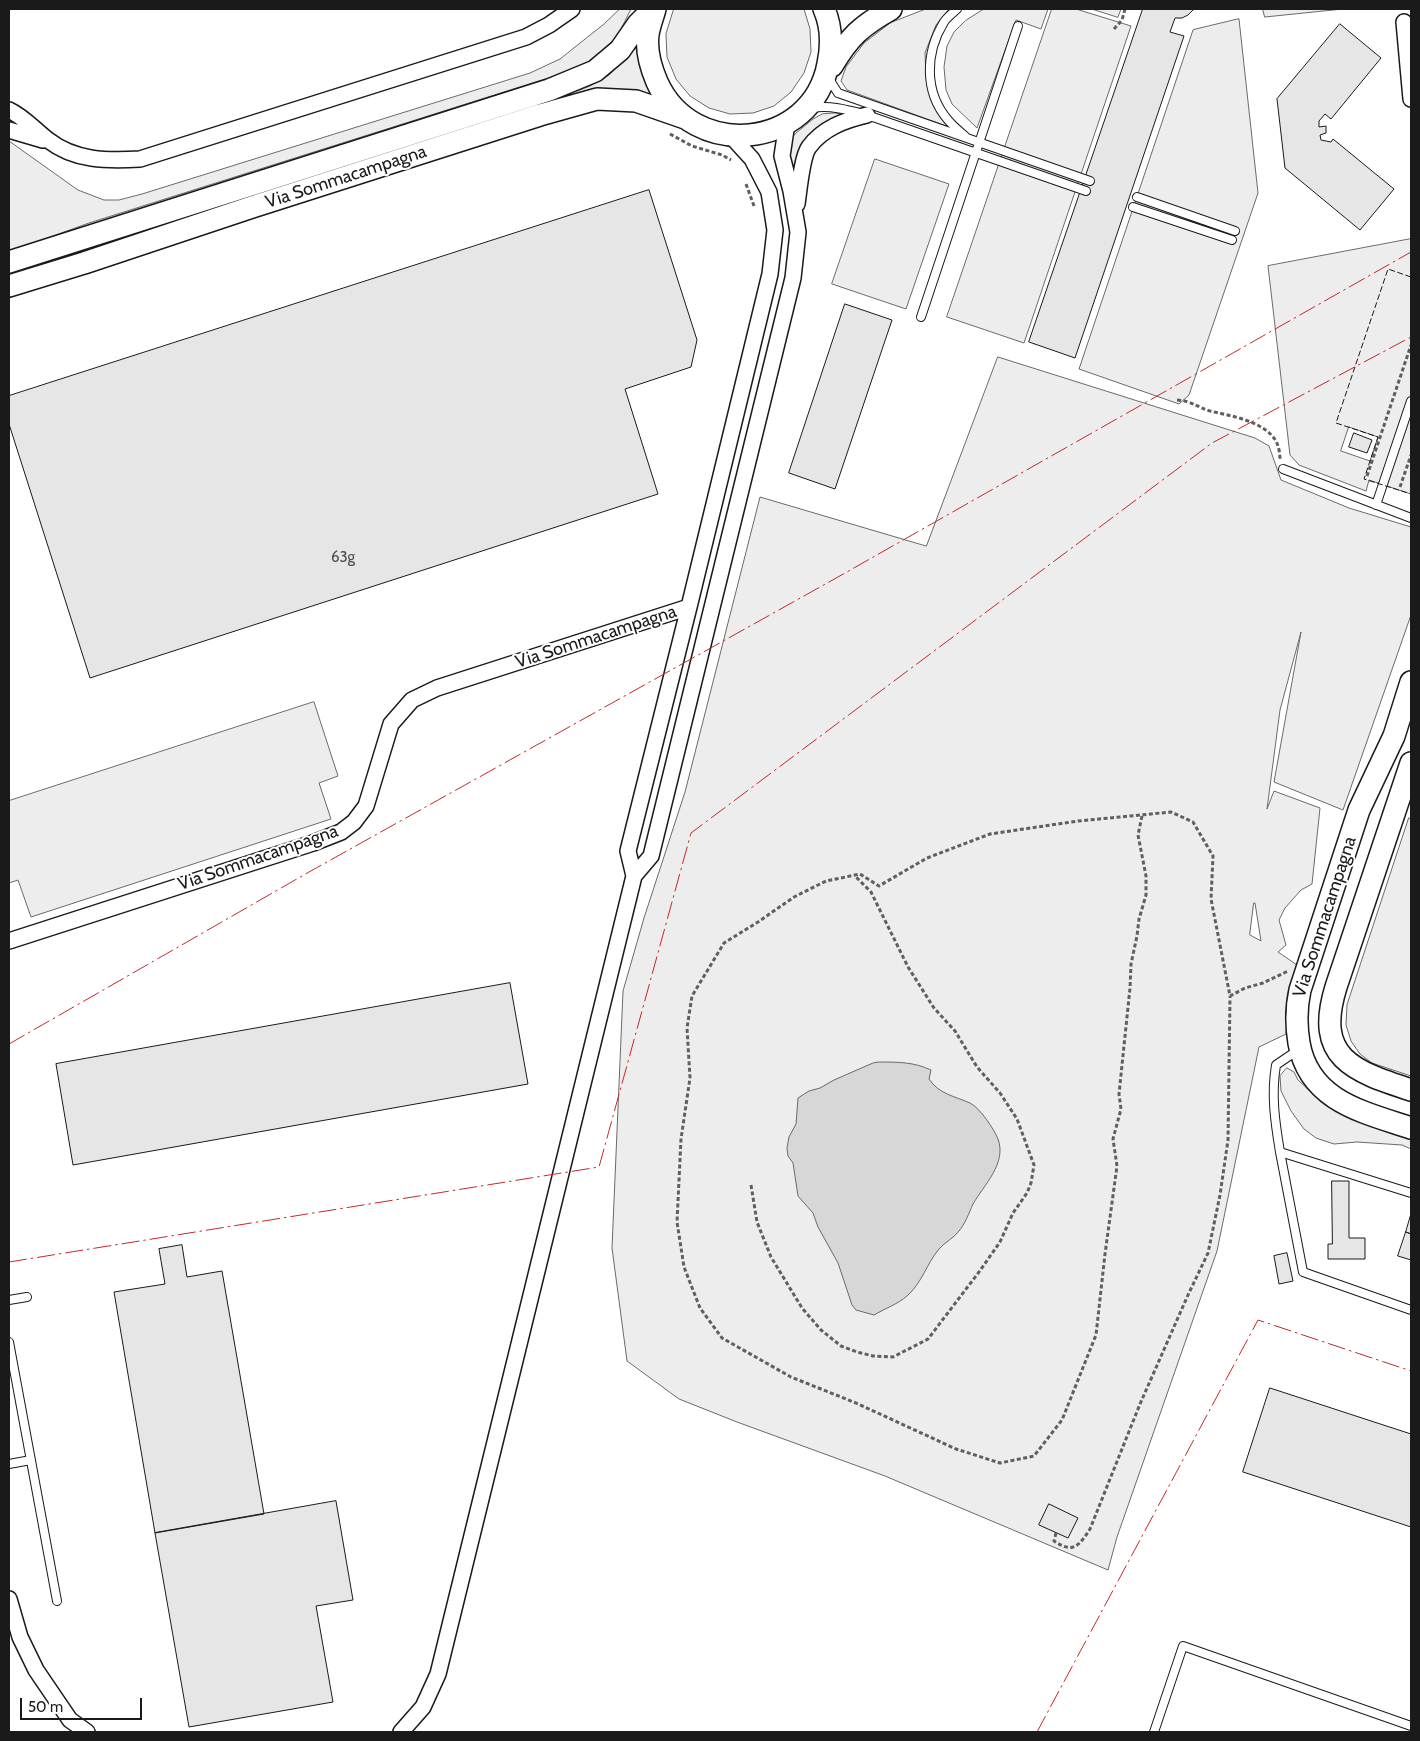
<!DOCTYPE html>
<html>
<head>
<meta charset="utf-8">
<style>
	body { margin:0 }
	#map { position:relative; width:1420px; height:1741px; overflow:hidden; background:#fff; font-family:Cabin,sans-serif }
	canvas { display:block }
	.frame { position:absolute; inset:0; border:10px solid #1a1a1a; pointer-events:none }
	.scale { position:absolute; left:20px; top:1698px; width:122px; height:22px; box-sizing:border-box; border:2px solid #1a1a1a; border-top:0; padding-left:6px; font-size:15px; line-height:18px; white-space:nowrap; color:#1a1a1a; -webkit-text-stroke:4px #fff; paint-order:stroke }
</style>
</head>
<body>
<div id="map">
<canvas width="1420" height="1741"></canvas>
<div class="frame"></div>
<div class="scale">50 m</div>
</div>
<script>
const ctx = document.querySelector('canvas').getContext('2d');
ctx.lineJoin = 'round';
function fill(path, color) { ctx.fillStyle = color; ctx.fill(path, 'evenodd'); }
function strokePath(path, color, width, dash) { ctx.strokeStyle = color; ctx.lineWidth = width; ctx.lineCap = dash ? 'butt' : 'round'; ctx.setLineDash(dash || []); ctx.stroke(path); }
function label(font, color, halo, rows, align = 'center') {
  ctx.font = font + ' Cabin,sans-serif'; ctx.lineWidth = 4; ctx.setLineDash([]); ctx.textBaseline = 'middle'; ctx.strokeStyle = halo; ctx.fillStyle = color; for (const [text, x, y, turn = 0] of rows) {
    ctx.save(); ctx.translate(x, y); ctx.rotate((+turn || 0) * Math.PI / 180); ctx.textAlign = isNaN(turn) ? turn : align; if (halo) ctx.strokeText(text, 0, 0); ctx.fillText(text, 0, 0); ctx.restore();
  }
}
const built = new Path2D(`
	M620 9H631L617 37 599 54 580 68 89 223 9 252V141L78 190 104 200H119L142 194 530 73 560 59 604 24Z
	M674 9H804L810 29 811 52 804 73 791 92 774 106 753 113 730 114 709 108 690 96 676 79 667 57 666 34Z
	M926 9H949L936 25 925 53 926 76 933 105 949 127 847 90 841 81 846 67 864 43 890 23Z
	M984 9H1048L1041 29 1016 20 977 128 952 104 946 90 944 67 947 46 954 32 965 21Z
	M1052 9H1076L1131 26 1024 343 947 317Z
	M1092 9H1121L1118 17Z
	M1263 9H1343L1265 17Z
	M1239 19 1258 193 1189 395 1179 404 1079 369 1193 30Z
	M635 49H640L654 97 634 91 9 277V272L577 91 590 86 609 75Z
	M835 113 848 115 828 122 796 179 788 152 790 140 796 133 813 119 822 114Z
	M875 159 949 184 906 309 832 284Z
	M1411 239V494L1369 480 1366 491 1299 465 1290 455 1268 266ZM1349 427 1378 437 1370 461 1341 451Z
	M998 357 1255 438 1269 446 1281 480 1349 508 1411 527V615L1343 810 1274 782 1301 632 1280 710 1267 809 1274 791 1320 808 1312 884 1301 890 1285 908 1279 920 1286 945 1278 952 1300 967 1291 991 1286 1034 1259 1047 1217 1251 1117 1537 1108 1570 885 1476 737 1422 679 1399 627 1361 612 1248 623 991 644 918 685 792 760 497 926 546ZM1254 903H1255L1261 941 1250 935Z
	M314 702 338 776 319 783 331 819 31 917 18 880 9 883V801Z
	M1409 818 1411 819V1076L1372 1063 1360 1054 1351 1041 1346 1025 1347 1005Z
	M1287 1068 1294 1072 1298 1080 1325 1105 1345 1115 1411 1138V1149L1402 1145 1357 1142 1334 1144 1316 1138 1304 1129 1291 1111 1281 1091 1280 1076Z`);
const water = new Path2D(`
	M879 1062C898 1062 914 1062 931 1070L929 1079C939 1094 954 1096 970 1103 980 1108 994 1129 998 1139 1007 1163 984 1185 973 1204 969 1213 965 1224 959 1231 954 1238 945 1242 939 1249 927 1263 922 1283 907 1296 898 1304 884 1309 874 1315L856 1310 852 1305 838 1263 818 1227 813 1213 798 1196 793 1163 788 1156 787 1148 789 1137 796 1124 798 1098 809 1091 820 1088 834 1080 873 1063Z`);
const building = new Path2D(`
	M1143 9H1194L1188 15 1182 18H1175L1170 32 1184 36 1075 358 1029 342Z
	M1340 24 1381 58 1331 119 1325 114 1319 121V127L1326 126V133L1320 135 1321 140 1331 142 1333 139 1394 189 1360 230 1285 168 1277 99Z
	M649 190 697 340 691 367 625 389 658 494 90 678 9 424V396Z
	M845 304 892 320 835 489 789 473Z
	M1354 433 1372 440 1367 453 1349 447Z
	M510 983 528 1084 73 1165 56 1064Z
	M1332 1181H1349V1238H1365V1259H1328V1244H1332Z
	M1411 1214V1234L1406 1232Z
	M1406 1232 1411 1234V1260L1398 1256Z
	M182 1245 187 1277 222 1271 264 1514 155 1533 114 1292 165 1284 159 1249Z
	M1287 1253 1293 1281 1279 1284 1274 1256Z
	M1270 1388 1411 1434V1527L1243 1472Z
	M336 1501 353 1600 316 1606 333 1702 189 1727 155 1533Z
	M1049 1504 1078 1518 1068 1538 1039 1525Z`);
const path = new Path2D(`
	M1114 29 1122 20 1125 9
	M670 134 692 146 722 155 731 160
	M746 184 754 206
	M1177 400C1192 401 1197 407 1210 411 1231 416 1264 421 1276 441 1279 447 1280 454 1280 460
	M1367 476 1411 345
	M1400 487 1411 455
	M1142 816 1138 835 1146 876V895L1139 919 1137 936 1131 964 1130 988 1119 1094 1121 1109 1113 1139 1117 1166 1105 1254 1096 1335 1062 1420 1034 1456 1000 1463 956 1449 856 1403 791 1377 722 1338 700 1308 684 1267 677 1222 681 1139 690 1078 687 1028 692 996 724 943 758 922 794 897 826 881 860 874 879 886 927 858 990 834 1078 821 1171 812 1193 822 1213 856 1211 899 1230 996 1245 988 1263 983 1288 971
	M751 1185 757 1222 771 1257 802 1308 821 1330 841 1346 857 1352 873 1356 893 1357 928 1339 979 1272 1000 1242 1013 1213 1027 1193 1031 1183 1034 1165 1017 1119 1000 1093 977 1067 955 1031 934 1008 908 967 871 892 855 876
	M1056 1533 1054 1541C1073 1554 1079 1546 1090 1529L1140 1404 1188 1295 1208 1253 1220 1195 1228 1140 1230 997`);
const lane = new Path2D(`
	M957 9C953 13 947 17 944 22 925 53 924 92 948 120 953 126 959 131 965 136
	M827 76 838 93 1090 181
	M812 108C831 105 848 110 867 115L1086 191
	M1137 197 1235 231
	M1133 207 1232 240
	M921 317 1018 26
	M1283 469 1411 518
	M1376 505 1411 401
	M1298 1050 1276 1065C1271 1095 1275 1122 1280 1152L1411 1193
	M1280 1152 1303 1272 1411 1310
	M9 1300 27 1297
	M9 1342 57 1601
	M9 1464 31 1460
	M1154 1732 1183 1646 1411 1726`);
const street = new Path2D(`
	M1404 22 1411 99
	M9 110C24 117 35 130 48 140 75 161 107 161 140 159L526 37 549 25 572 9
	M9 130 43 140
	M731 136 752 159 769 192 775 230 770 274 689 607 628 851 634 876 651 856 793 278 798 232 791 191 782 156 787 123
	M797 204C799 191 802 156 809 147 823 128 845 120 867 115
	M9 941 313 843 341 832 354 822 366 806 391 724 412 700 437 688 689 607
	M9 1599 20 1637 36 1670 70 1720 87 1732
	M401 1732 423 1707 438 1674 634 876`);
const secondary = new Path2D(`
	M655 9C653 17 649 26 648 35 646 50 651 68 657 82 692 161 812 150 828 64 832 45 832 27 824 9
	M832 66C849 37 861 26 891 9
	M9 262 549 90 595 71 620 50 638 24 653 9
	M9 286 84 263 252 207 540 115 597 99 636 101 685 118
	M1411 682 1394 736 1359 810 1300 990C1296 1008 1296 1025 1299 1043 1309 1101 1363 1112 1411 1128
	M1411 763 1336 987C1314 1058 1353 1071 1411 1090`);
const fence = new Path2D(`
	M1411 277 1388 269 1336 423 1378 437 1364 479 1411 494`);
const power = new Path2D(`
	M9 1044 309 872 838 577 1411 252
	M9 1262 599 1167 691 833 1212 443 1411 337
	M1037 1732 1258 1320 1411 1371`);
const numberNames = [
	["63g",343,558]
];
const streetNames = [
	["Via Sommacampagna",346,177,-18],
	["Via Sommacampagna",596,637,-18],
	["Via Sommacampagna",258,858,-19],
	["Via Sommacampagna",1325,917,-72]
];
fill(built, '#ededed');
strokePath(built, '#6a6a6a', 1);
fill(water, '#d7d7d7');
strokePath(water, '#6a6a6a', 1);
fill(building, '#e6e6e6');
strokePath(building, '#1a1a1a', 1);
strokePath(lane, '#1a1a1a', 10);
strokePath(street, '#1a1a1a', 18);
strokePath(secondary, '#1a1a1a', 24);
strokePath(path, '#5f5f5f', 3, [4, 2.5]);
strokePath(lane, '#fff', 8);
strokePath(street, '#fff', 15);
strokePath(secondary, '#fff', 21);
strokePath(fence, '#1a1a1a', 1, [6, 2.5]);
strokePath(power, '#c62828', 1, [18, 4, 2.5, 4]);
label('15px', '#4d4d4d', null, numberNames);
label('18px', '#1a1a1a', '#fff', streetNames);
</script>
</body>
</html>
